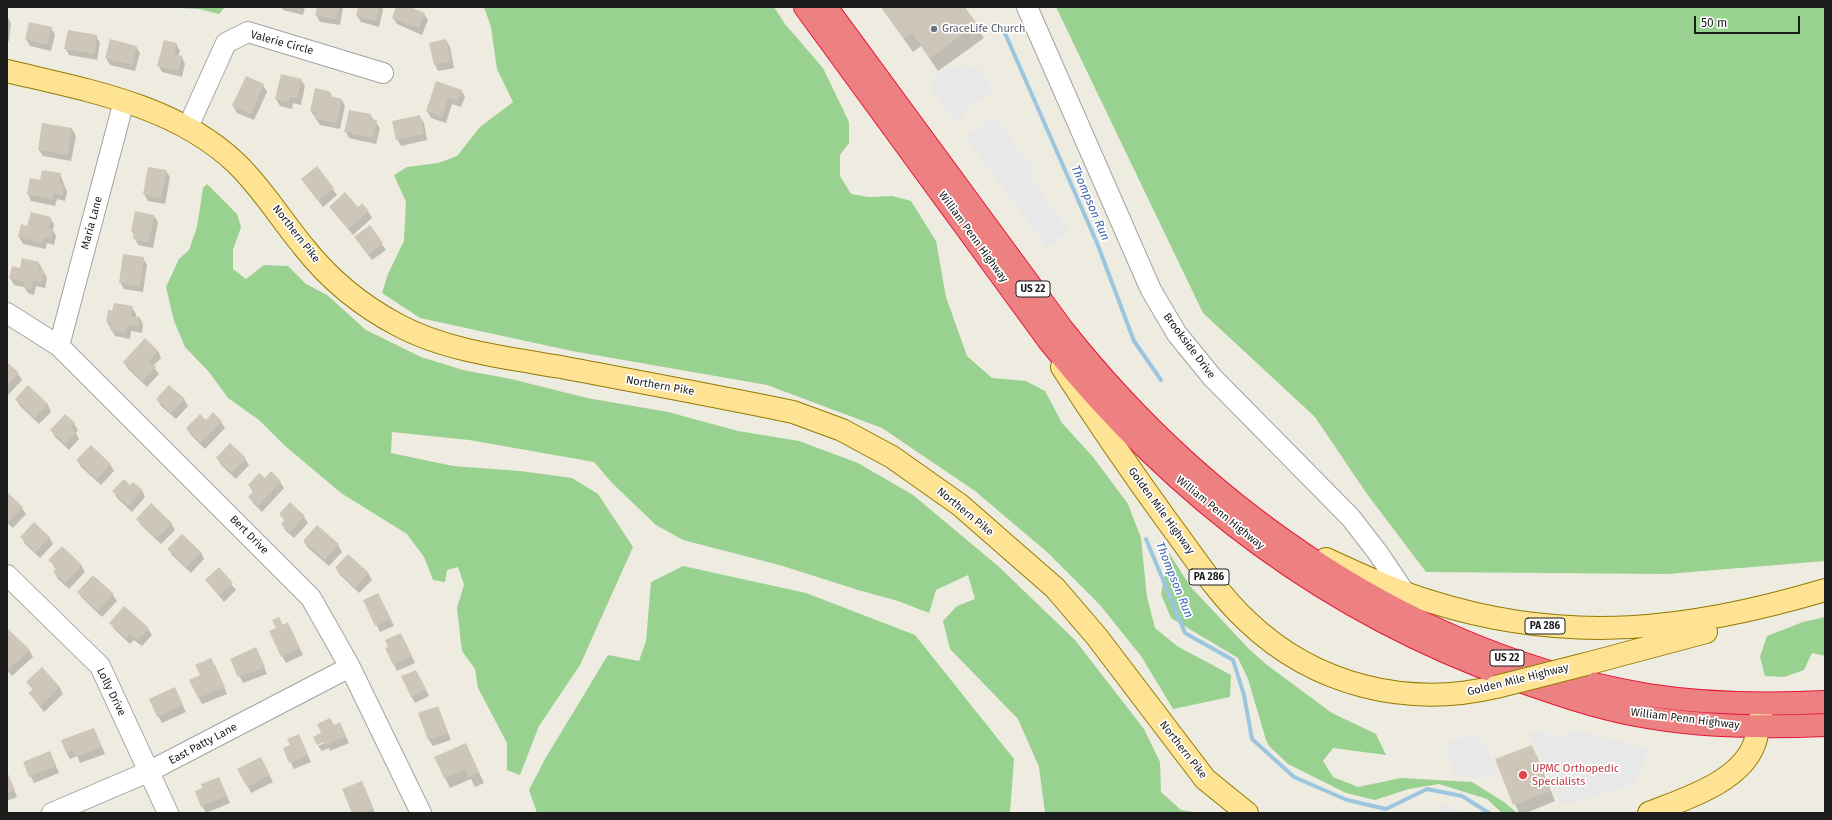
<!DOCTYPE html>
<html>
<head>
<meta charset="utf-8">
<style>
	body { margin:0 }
	#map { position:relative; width:1832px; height:820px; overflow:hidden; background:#eeece0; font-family:"Fira Sans",sans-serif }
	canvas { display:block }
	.frame { position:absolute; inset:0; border:8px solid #1c1c1c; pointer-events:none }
	.scale { position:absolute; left:1694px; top:16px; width:106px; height:18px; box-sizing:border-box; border:2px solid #1c1c1c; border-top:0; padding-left:5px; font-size:12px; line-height:14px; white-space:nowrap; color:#1c1c1c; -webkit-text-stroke:3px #fff; paint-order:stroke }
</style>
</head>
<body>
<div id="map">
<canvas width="1832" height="820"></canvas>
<div class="frame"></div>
<div class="scale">50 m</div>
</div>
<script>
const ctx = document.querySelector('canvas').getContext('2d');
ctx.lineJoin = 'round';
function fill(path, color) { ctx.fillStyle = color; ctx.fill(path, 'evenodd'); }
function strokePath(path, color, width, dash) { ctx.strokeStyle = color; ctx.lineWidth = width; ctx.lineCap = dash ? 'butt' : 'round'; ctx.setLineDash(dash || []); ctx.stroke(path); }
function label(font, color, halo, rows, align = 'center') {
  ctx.font = font + ' "Fira Sans",sans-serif'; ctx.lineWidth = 3.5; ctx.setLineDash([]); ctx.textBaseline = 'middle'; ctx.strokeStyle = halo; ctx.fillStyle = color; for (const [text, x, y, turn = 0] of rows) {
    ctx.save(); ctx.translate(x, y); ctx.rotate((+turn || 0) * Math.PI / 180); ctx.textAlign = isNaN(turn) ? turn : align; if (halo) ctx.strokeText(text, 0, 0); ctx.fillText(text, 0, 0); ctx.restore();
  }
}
const forest = new Path2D(`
	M160 7H225L219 14 199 9Z
	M484 7H774L785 24 823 68 849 122V143L840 155V176L851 194 869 197 892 196 911 201 936 241 946 297 967 356 992 378 1026 381 1045 391 1062 423 1093 457 1128 504 1141 538 1147 597 1155 628 1177 646 1231 675 1230 697 1173 709 1141 656 1100 605 1047 552 975 491 882 428 767 385 572 351 420 318 382 293 388 274 404 241 406 202 394 175 407 167 438 163 457 156 480 127 513 102 497 69 491 27Z
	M1056 7H1825V561L1667 574 1426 572 1367 494 1315 417 1203 313Z
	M207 184 237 214 241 227 233 250V269L246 279 264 265 288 266 306 284 327 295 366 330 421 357 463 370 511 379 587 398 668 412 738 431 799 441 858 463 913 495 998 566 1075 640 1144 729 1160 762 1161 792 1181 810 1199 813H1045L1039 767 1018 719 950 649 943 621 957 606 975 599 968 575 936 590 929 613 898 601 858 590 783 566 683 540 656 525 612 483 594 462 469 440 392 432 391 453 453 466 520 471 572 478 598 494 633 547 580 665 539 726 520 775 507 770V743L478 688 475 669 462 651 457 608 464 585 458 567 447 570 445 582 433 580 424 557 407 534 341 493 284 445 259 420 228 398 209 372 185 347 174 321 166 287 179 259 189 250 197 227 203 188Z
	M1169 553 1190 586 1248 648 1267 665 1332 713 1376 734 1386 755 1333 748 1323 761 1333 777 1358 787 1401 778 1472 782 1504 802 1517 813H1502L1487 799 1439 784 1409 789 1375 800 1346 793 1288 764 1269 746 1266 740 1248 679 1238 658 1171 618 1161 594Z
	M683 566 806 593 915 635 1014 759 1010 813H537L529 790 545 759 608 655 639 661 646 641 651 582Z
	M1825 617V656L1812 653 1804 670 1784 677 1765 676 1760 657 1767 636 1803 622Z`);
const parking = new Path2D(`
	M962 65 979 67 993 91 975 103 965 112 957 124 932 90 934 77 949 67 962 69Z
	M994 116 1034 169 1028 174 1069 230 1047 247 965 137Z
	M1575 729 1649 749 1634 784 1580 802 1560 805 1529 733 1537 730 1557 738 1565 736Z
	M1477 736 1487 746 1498 773 1479 778 1454 776 1448 755 1449 742 1463 737Z
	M1435 805 1452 806 1466 813H1435Z`);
const shadow = new Path2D(`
	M281 7H305L303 15 283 10Z
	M318 7H343L340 25 320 22 316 15Z
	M359 7H382L383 10 379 27 361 22 357 16Z
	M398 7H407L424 14 428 20 422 35 397 24 393 18Z
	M881 7H963L984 38 938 71 921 46 913 52Z
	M7 16 11 23 9 41H7Z
	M30 23 51 28 55 35 51 51 30 46 26 39Z
	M96 36 100 43 97 60 69 55 65 48Z
	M446 40 450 47 454 68 438 71 435 64Z
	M176 44 180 51 178 56 182 57 185 64 182 77 162 72 158 65Z
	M136 47 140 53 135 71 110 65 106 58Z
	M301 80 305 86 301 105 293 103 292 109 280 106 276 99Z
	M436 83 461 90 465 97 461 107 452 104 446 123 431 118 427 111Z
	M263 85 267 92 254 120 237 113 233 106Z
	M330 93 333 98 342 100 345 106 340 129 320 125 311 111Z
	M370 115 380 128 376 144 349 138 346 132Z
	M420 117 424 123 427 140 401 146 397 139Z
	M72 129 76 136 71 161 43 156 39 150Z
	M149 168 166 171 170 177 165 204 148 201 144 194Z
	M317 168 337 195 323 207 306 185Z
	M60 174 67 192 65 201 57 199 55 206 31 201 28 194 31 179 40 181Z
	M330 207 358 208 368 211 372 218 353 235Z
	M154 216 158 222 153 248 138 245 132 231Z
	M50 218 54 224 53 230 56 236 54 245 47 243 46 249 23 244 19 237 22 225 28 227Z
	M369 226 386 250 372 260 359 243Z
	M143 258 147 265 143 292 124 289 120 282Z
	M39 263 47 278 45 288 36 286 34 295 28 293 24 287 14 285 10 278 21 269Z
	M132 307 136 314V318H140L143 325 142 333 131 331 130 339 115 336 107 322Z
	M158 351 161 358 153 366 159 374 147 387 128 369 124 362Z
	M7 364 18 374 22 380 8 395Z
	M28 387 48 405 51 412 39 424 20 406 16 399Z
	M157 399H184L188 406 176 419 161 406Z
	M206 421 221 422 225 428 205 449 191 435 187 429Z
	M74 424 78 430 76 433 79 439 69 450 55 437 51 430Z
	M217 458 245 459 249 465 236 479 221 465Z
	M77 460 110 464 114 471 101 485 81 467Z
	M265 479 280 482 284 488 262 512 253 503 249 497 253 492 249 485Z
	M134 483 142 490 145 497 132 512 117 498 114 492 130 487Z
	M7 493 22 508 26 514 13 528 7 523Z
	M280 514 304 517 308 523 294 538 286 531 282 524 285 522Z
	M137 519 171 523 175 530 161 544 141 525Z
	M22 537H49L53 544 40 558 25 544Z
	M304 541 338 545 342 552 329 566 308 548Z
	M169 549 201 552 204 559 191 573 172 555Z
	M50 560 81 565 85 572 69 589 58 579 54 572 56 570Z
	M336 568 368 573 372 580 359 593 340 575Z
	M219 569 236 590 224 602 206 580Z
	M78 592 113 595 117 601 102 617 82 598Z
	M378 594 394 626 380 632 364 600Z
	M111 623 148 629 152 635 142 646 134 640 130 644 114 629Z
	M283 626 291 630 303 655 286 663 282 656Z
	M8 630 29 650 33 657 12 676 7 670Z
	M401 634 415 663 397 671 386 649 390 647Z
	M259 655 267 674 243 683 231 659Z
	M215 665 227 694 202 704 198 697 201 676Z
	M42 668 60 688 63 694 44 712 29 693 33 690 27 682Z
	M420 677 429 696 415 703 411 696Z
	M178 695 186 712 162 723 158 716Z
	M438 707 451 740 433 746 429 740Z
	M334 726 343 730 349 743 330 751 329 748 322 751 318 746 329 741 323 734Z
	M94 729 105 754 80 763 77 756 70 759 66 752Z
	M299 736 311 762 294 769 284 748 291 745Z
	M466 744 484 783 475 787 471 779 450 788 435 758Z
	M1531 746 1537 756 1555 801 1526 813H1519L1496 760Z
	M50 752 59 773 34 783 24 763Z
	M264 765 273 782 251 793 239 769Z
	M7 772 17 797 7 801Z
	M219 778 230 803 206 813 202 806 204 788Z
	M365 788 375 813H353Z`);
const stream = new Path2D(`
	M1004 31 1097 243 1134 341 1161 380
	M1146 539 1185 633 1233 660 1244 695 1252 739 1294 777 1347 800 1386 809 1427 789 1462 796 1489 813`);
const building = new Path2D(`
	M317 7H339L336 19 315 15Z
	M358 7H379L376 21 356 16Z
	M396 7H410L425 13 419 28 392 18Z
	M882 7H965L977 24 930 58 912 33 904 39Z
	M29 22 52 27 47 45 25 39Z
	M68 30 97 35 94 54 64 49Z
	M110 39 137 46 132 65 105 58Z
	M446 39 451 61 434 65 429 43Z
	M164 40 177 43 174 54 182 56 178 71 157 66Z
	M281 74 302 79 297 98 290 97 288 102 275 99Z
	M246 76 264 84 251 114 232 106Z
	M436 81 462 90 458 101 448 98 442 117 426 111Z
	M315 88 331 92 330 96 342 99 336 123 315 118 316 112 310 111Z
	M349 110 371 114 370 119 377 120 373 138 344 132Z
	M420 115 424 134 396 140 392 121Z
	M42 123 72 128 68 155 38 150Z
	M317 166 334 188 318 201 301 179Z
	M148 167 167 170 161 198 143 194Z
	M42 170 61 173 59 183 64 184 62 195 53 193 52 200 27 194 30 178 40 180Z
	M345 192 358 207 362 203 369 211 348 229 329 207Z
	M135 211 154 215 149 242 133 239 134 232 131 231Z
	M31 212 51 217 48 228 53 229 51 239 44 237 42 243 18 237 21 224 27 226Z
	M370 225 383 243 368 255 354 237Z
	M123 254 144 257 140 286 119 283Z
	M22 258 39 262 38 269 44 271 42 282 33 280 31 289 23 287 24 282 9 278 12 266 20 268Z
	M114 303 133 306 131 316 140 317 138 327 128 325 126 333 110 330 111 323 106 322 108 310 112 311Z
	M145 338 158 351 149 361 156 367 143 381 123 362Z
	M7 362 19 373 7 386Z
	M28 385 48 404 35 418 15 399Z
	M169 385 185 399 171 413 156 399Z
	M213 412 222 421 201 443 186 428 200 414 206 420Z
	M65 414 75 423 71 427 76 432 65 444 50 430Z
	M230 443 246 458 232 473 216 458Z
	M91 445 111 464 97 479 76 460Z
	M271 471 281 481 258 506 248 497 254 491 248 485 259 473 265 478Z
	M124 479 130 485 133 482 142 490 128 506 112 491Z
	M7 492 23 507 8 522 7 521Z
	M290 502 305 516 290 532 281 524 285 520 279 514Z
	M151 503 172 523 157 538 136 519Z
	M34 522 50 537 36 552 20 537Z
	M317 525 339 544 325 560 303 541Z
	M182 534 201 552 187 567 167 549Z
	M62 546 82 565 65 583 53 572 57 568 48 560Z
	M348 554 369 573 355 587 335 568Z
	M219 567 233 583 219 596 205 580Z
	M93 575 114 594 98 611 77 592Z
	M378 593 391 619 375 626 363 600Z
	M124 606 149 628 138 640 130 634 126 638 109 623Z
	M279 617 283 625 288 622 300 648 281 657 269 631 276 628 272 620Z
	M8 629 30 650 8 670 7 630Z
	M401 633 412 656 393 665 385 648 388 647 385 640Z
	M256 647 265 667 238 677 230 659Z
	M211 658 225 687 198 698 189 680 200 675 195 665Z
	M42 667 60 687 40 706 28 693 33 689 26 682Z
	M416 670 426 690 411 697 401 676Z
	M175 687 183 705 157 717 149 699Z
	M438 706 448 733 428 740 418 713Z
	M330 718 334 725 340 722 346 736 326 745 324 742 317 745 313 737 321 733 317 724Z
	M94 728 102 747 76 757 73 750 66 753 61 740Z
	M299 734 308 755 289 763 283 748 290 745 287 739Z
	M466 743 479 772 468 777 465 769 444 778 434 757Z
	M1532 745 1550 791 1513 805 1495 759Z
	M50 751 56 766 29 777 23 762Z
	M261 757 270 775 247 787 237 769Z
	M7 772 15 790 7 793Z
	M219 777 227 796 201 807 195 791 202 788 201 784Z
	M362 781 373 808 363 813H352L342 789Z`);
const minor = new Path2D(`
	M1027 7 1151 290 1177 334 1212 377 1351 518 1378 553 1405 593
	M187 129 226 43 248 32 383 73
	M7 313 59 346 311 598 350 667 421 813
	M59 346 124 101
	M7 575 100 666 168 813
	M52 813 148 772 350 667`);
const major = new Path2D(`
	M7 71C86 90 175 105 236 163 262 188 280 218 303 246 328 278 362 306 398 325 446 351 508 358 561 367 639 382 716 396 793 412L842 430 892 457 960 505 1008 547 1055 588 1097 637 1205 779 1247 813
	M1062 367C1096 420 1131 471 1168 522 1193 555 1216 592 1247 621 1314 685 1406 708 1496 687
	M1326 559C1361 575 1395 591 1432 602 1569 645 1691 630 1825 590
	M1586 664 1706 632
	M1649 813C1684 799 1742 782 1755 742 1758 732 1760 720 1762 709`);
const highway = new Path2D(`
	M805 7 1049 341C1173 496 1326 612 1514 679 1554 693 1594 707 1636 715 1698 727 1761 728 1825 725
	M826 7 1063 330C1209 514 1414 655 1648 695 1706 704 1766 705 1825 702`);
const majorBridge = new Path2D(`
	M1496 687 1586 664`);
const markers = [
	[934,29,4,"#6b7280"],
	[1523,775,5,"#e0444e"]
];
const shields = [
	[1033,289,34],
	[1209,577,40],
	[1545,626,40],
	[1507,658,34]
];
const shieldNames = [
	["US 22",1033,289],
	["PA 286",1209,577],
	["PA 286",1545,626],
	["US 22",1507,658]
];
const worshipNames = [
	["GraceLife Church",942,29]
];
const streetNames = [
	["Valerie Circle",282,43,15],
	["Maria Lane",92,223,-75],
	["Northern Pike",296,234,52],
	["William Penn Highway",973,237,54],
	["Brookside Drive",1189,346,53],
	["Northern Pike",660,386,10],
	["Golden Mile Highway",1161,511,54],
	["Northern Pike",965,512,39],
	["William Penn Highway",1220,513,39],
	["Bert Drive",249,535,45],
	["Golden Mile Highway",1518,680,-14],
	["Lolly Drive",111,692,64],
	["William Penn Highway",1685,719,7],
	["East Patty Lane",203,744,-28],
	["Northern Pike",1183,750,52]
];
const healthNames = [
	["UPMC Orthopedic",1532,769],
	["Specialists",1532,782]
];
const waterNames = [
	["Thompson Run",1090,203,67],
	["Thompson Run",1174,580,68]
];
fill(forest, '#99d191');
fill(parking, '#e8e8e8');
fill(shadow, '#0003');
strokePath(stream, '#9cc5e0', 4);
fill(building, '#cec6b9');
strokePath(minor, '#a3a3a3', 22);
strokePath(major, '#937b00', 24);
strokePath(highway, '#e4163a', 24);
strokePath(minor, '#fff', 20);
strokePath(major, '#ffe394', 22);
strokePath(highway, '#ed8182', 22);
strokePath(majorBridge, '#937b00', 24, []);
strokePath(majorBridge, '#ffe394', 22);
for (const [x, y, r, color] of markers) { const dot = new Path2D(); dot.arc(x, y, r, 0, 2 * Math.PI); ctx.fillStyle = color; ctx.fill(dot); strokePath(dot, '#fff', 1.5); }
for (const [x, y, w] of shields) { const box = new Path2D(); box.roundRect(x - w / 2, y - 8, w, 16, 3); ctx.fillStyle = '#fff'; ctx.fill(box); strokePath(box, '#1c1c1c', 1); }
label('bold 10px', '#1c1c1c', null, shieldNames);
label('11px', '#5b616d', '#fff', worshipNames, 'left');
label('11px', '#1c1c1c', '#fff', streetNames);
label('11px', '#be3a42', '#fff', healthNames, 'left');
label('italic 12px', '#4267b2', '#fff', waterNames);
</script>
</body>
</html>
